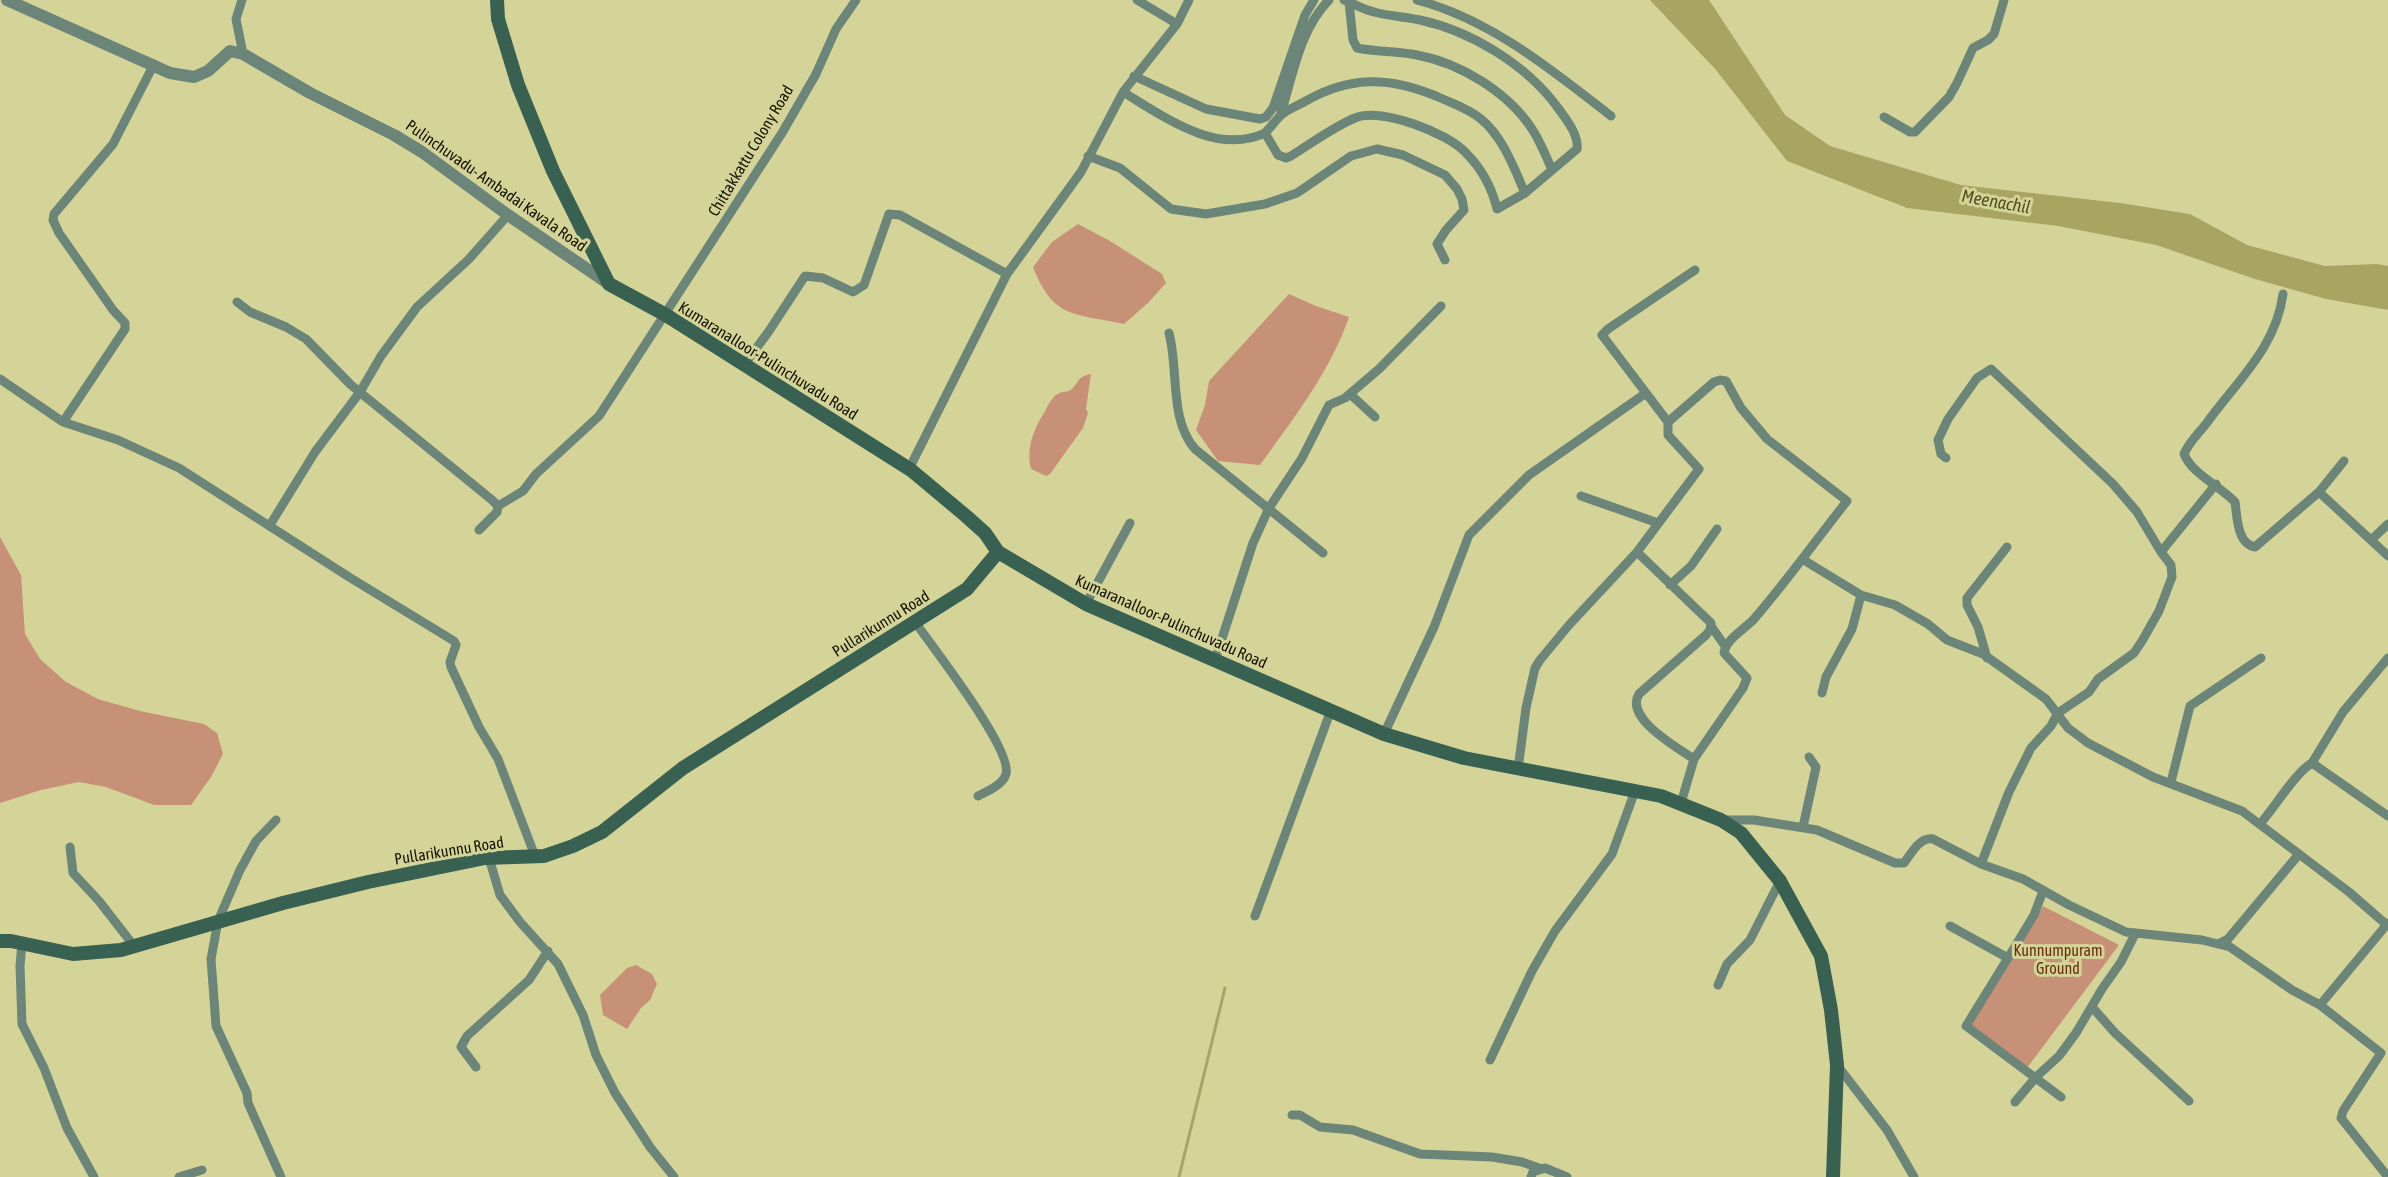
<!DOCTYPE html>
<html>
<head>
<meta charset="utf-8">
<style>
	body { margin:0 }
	canvas { display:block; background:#d5d498 }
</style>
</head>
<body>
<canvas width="2388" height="1177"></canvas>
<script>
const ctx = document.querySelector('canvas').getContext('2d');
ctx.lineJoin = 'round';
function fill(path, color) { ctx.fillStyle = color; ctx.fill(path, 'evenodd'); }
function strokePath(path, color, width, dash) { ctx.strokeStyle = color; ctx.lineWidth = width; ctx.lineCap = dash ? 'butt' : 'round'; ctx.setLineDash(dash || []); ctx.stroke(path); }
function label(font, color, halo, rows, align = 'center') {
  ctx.font = font + ' "Asap Condensed",sans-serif'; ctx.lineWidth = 6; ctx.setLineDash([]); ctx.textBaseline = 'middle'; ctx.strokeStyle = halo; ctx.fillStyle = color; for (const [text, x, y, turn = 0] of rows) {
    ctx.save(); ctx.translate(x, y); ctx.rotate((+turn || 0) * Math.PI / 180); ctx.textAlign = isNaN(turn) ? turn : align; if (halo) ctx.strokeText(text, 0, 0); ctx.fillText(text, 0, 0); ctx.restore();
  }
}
const green = new Path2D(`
	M1078 224 1110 241 1162 274 1166 283 1149 302 1124 324C1074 313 1054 320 1033 267L1052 242Z
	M1289 294 1316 306 1349 317C1330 372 1294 418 1260 465L1218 461 1196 430 1205 405 1209 381Z
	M1091 374 1086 409 1088 413 1083 428 1050 474 1046 476 1031 469C1026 447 1034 429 1045 411 1049 404 1052 396 1060 393 1063 391 1066 392 1069 391 1080 384 1075 377 1091 374Z
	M0 537 21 575 25 634 40 659 66 682 98 699 140 711 204 724 217 733 223 754 211 777 191 805H154L106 787 79 782 41 790 0 803Z
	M2043 906 2119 945 2027 1068 1968 1026Z
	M636 965 652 974 657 984 650 1000 641 1008 627 1029 603 1015 600 995 627 968Z`);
const water = new Path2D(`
	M1650 0H1709L1785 115 1830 146 1961 185 2120 203 2190 214 2247 245 2325 266 2377 264 2388 266V310L2326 299 2255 279 2156 245 2058 226 1907 208 1787 161 1716 70Z`);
const stream = new Path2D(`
	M1179 1177 1225 988`);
const minor = new Path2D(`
	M242 0 236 19 243 54
	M1137 0 1177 24
	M1344 0C1354 4 1364 10 1374 12 1389 16 1405 17 1420 20 1471 31 1527 65 1558 108 1566 119 1579 135 1577 149L1525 193 1497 209C1492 188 1482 169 1466 153 1448 133 1381 107 1355 118 1333 127 1312 143 1291 156L1286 158 1278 155 1265 133C1270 128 1275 121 1280 116 1286 110 1297 106 1304 102 1349 76 1388 76 1436 96 1451 103 1468 108 1481 119 1503 137 1514 168 1525 193
	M1417 0C1491 20 1551 69 1611 116
	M1349 2 1353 40 1357 48C1377 52 1397 51 1417 55 1460 63 1508 92 1532 129 1540 141 1546 156 1552 170
	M1134 76 1206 109 1260 119 1266 117 1273 108 1305 15 1314 0
	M1123 92C1163 116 1216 156 1265 133
	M1280 116C1293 77 1299 30 1329 0
	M1884 117 1910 132H1915L1949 97 1957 83 1973 48 1988 40 1994 34 2004 0
	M1088 156 1120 168 1171 209 1206 214 1265 204 1297 193 1351 156 1377 149 1403 155 1445 175 1457 189 1462 199 1464 210 1446 230 1437 244 1445 260
	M2283 294C2276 348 2236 382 2206 424 2198 434 2189 442 2184 454 2192 474 2220 486 2235 502 2237 516 2237 544 2255 547L2319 492 2344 461
	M237 302 250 312 286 327 306 339 351 385 492 500 498 506 497 512 479 530
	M1169 333C1179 371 1169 419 1195 449L1323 553
	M744 365 769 331 805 276 823 278 853 292 864 285 889 214 900 215 1007 274
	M0 379 63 422 118 440 179 468 349 577 454 641 456 645 450 662 451 667 479 727 498 759 535 856
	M1350 394 1375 417
	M63 422 125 329V323L113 310 59 233 53 220 54 214 113 144 154 64
	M1668 422 1714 382 1720 380 1726 381 1741 408 1767 439 1847 501C1816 540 1787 581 1754 619 1745 629 1726 639 1724 653L1747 678 1743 688 1694 759 1681 803
	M1946 458 1941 454 1938 440 1948 419 1977 378 1991 369 2113 484 2137 512 2161 552 2171 565 2172 577 2159 611 2142 641 2134 653 2098 679 2089 692 2058 713 2051 726 2031 748 2009 792 1981 864
	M909 469 1007 274 1081 172 1123 92 1177 24 1189 0
	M2319 492 2388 556
	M1581 496 1658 523
	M498 506 523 491 536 474 599 416 782 133 816 74 836 29 856 0
	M270 525 315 452 360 392 381 356 417 307 469 259 508 215
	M2371 540 2388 524
	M1637 552 1711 623 1710 630 1706 635 1639 694C1624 718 1678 748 1694 759
	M2161 552 2216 484
	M1802 559 1861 595
	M1670 585 1691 566 1717 529
	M1086 604 1130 523
	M915 622C932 646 1013 750 1006 774 1003 785 987 791 978 796
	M1711 626 1725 646
	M1987 658 1978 627 1967 605V598L2007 547
	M1215 660 1253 543 1269 508 1302 458 1329 405 1345 398 1379 369 1441 306
	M1822 693 1826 677 1852 629 1861 595 1895 605 1928 624 1947 640 1983 654 2046 699 2068 728 2088 743 2153 777 2242 811 2299 854
	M1384 734 1434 627 1469 535 1529 475 1646 393
	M2312 763 2343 712 2388 658
	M1518 769 1526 708 1535 668 1540 660 1569 625 1637 552 1699 469 1668 435V422L1602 335 1608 329 1695 270
	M2171 782 2190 706 2261 658
	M276 820 256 841 240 870 218 921 211 959 216 1026 247 1093 248 1103 281 1177
	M1721 820H1754L1817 830 1895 863H1904C1911 854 1920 836 1933 839L1981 864 2023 879 2069 905 2126 932 2202 940 2230 947 2292 990 2320 1005 2388 923
	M2260 824C2274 808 2296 772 2312 763L2388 816
	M1803 827 1816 767 1809 757
	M70 847 73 873 99 901 134 946
	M489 858 500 895 520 922 558 964 583 1015 596 1055 615 1093 650 1147 674 1177
	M1255 916 1331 710
	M1950 926 2008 958 2034 915 2043 891
	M22 943 20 966 22 1024 44 1068 67 1128 94 1177
	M2218 944 2228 939 2299 854 2349 892 2387 925
	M2008 958 1966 1026 2061 1097
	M1718 985 1727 964 1750 940 1780 881
	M2320 1005 2381 1053 2343 1111 2341 1118 2388 1177
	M2092 1007 2115 1033 2189 1101
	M1490 1060 1532 971 1555 931 1612 854 1635 791
	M1837 1065 1887 1130 1914 1177
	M476 1067 461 1047 467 1036 529 980 548 951
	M2015 1102 2036 1077 2059 1056 2076 1033 2102 989 2121 962 2135 934
	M1292 1115H1300L1320 1127 1353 1130 1420 1154 1492 1157 1522 1162 1542 1169
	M179 1177 202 1170
	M1531 1177 1533 1172 1545 1168 1567 1177`);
const tertiary = new Path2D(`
	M7 0 170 73 194 77 208 71 230 51 243 54 310 93 394 135 422 152 508 215 609 284`);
const secondary = new Path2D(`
	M497 0 498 19 518 85 553 171 609 284 666 315 911 470 966 516 985 533 998 552 1086 604 1384 734 1464 758 1661 796 1721 820 1741 833 1780 881 1821 956 1831 1010 1837 1065 1833 1177
	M0 941H11L73 954 121 950 283 903 368 882 485 858 544 856 573 846 602 832 683 768 967 589 998 552`);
const streetNames = [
	["Chittakkattu Colony Road",751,151,-59],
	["Pulinchuvadu- Ambadai Kavala Road",496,186,35],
	["Kumaranalloor-Pulinchuvadu Road",768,361,32],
	["Kumaranalloor-Pulinchuvadu Road",1171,622,24],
	["Pullarikunnu Road",881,624,-32],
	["Pullarikunnu Road",449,851,-9]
];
const parkNames = [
	["Kunnumpuram",2058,951],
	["Ground",2058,969]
];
const waterNames = [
	["Meenachil",1996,202,10]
];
fill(green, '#c79177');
fill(water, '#a8a563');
strokePath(stream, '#a8a563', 3);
strokePath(minor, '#6b8579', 9);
strokePath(tertiary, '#6b8579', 12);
strokePath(secondary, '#396151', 14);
label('16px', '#151400', '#d5d498', streetNames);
label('16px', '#692f0d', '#d5d498', parkNames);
label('italic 18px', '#524f1d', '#d5d498', waterNames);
</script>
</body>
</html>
